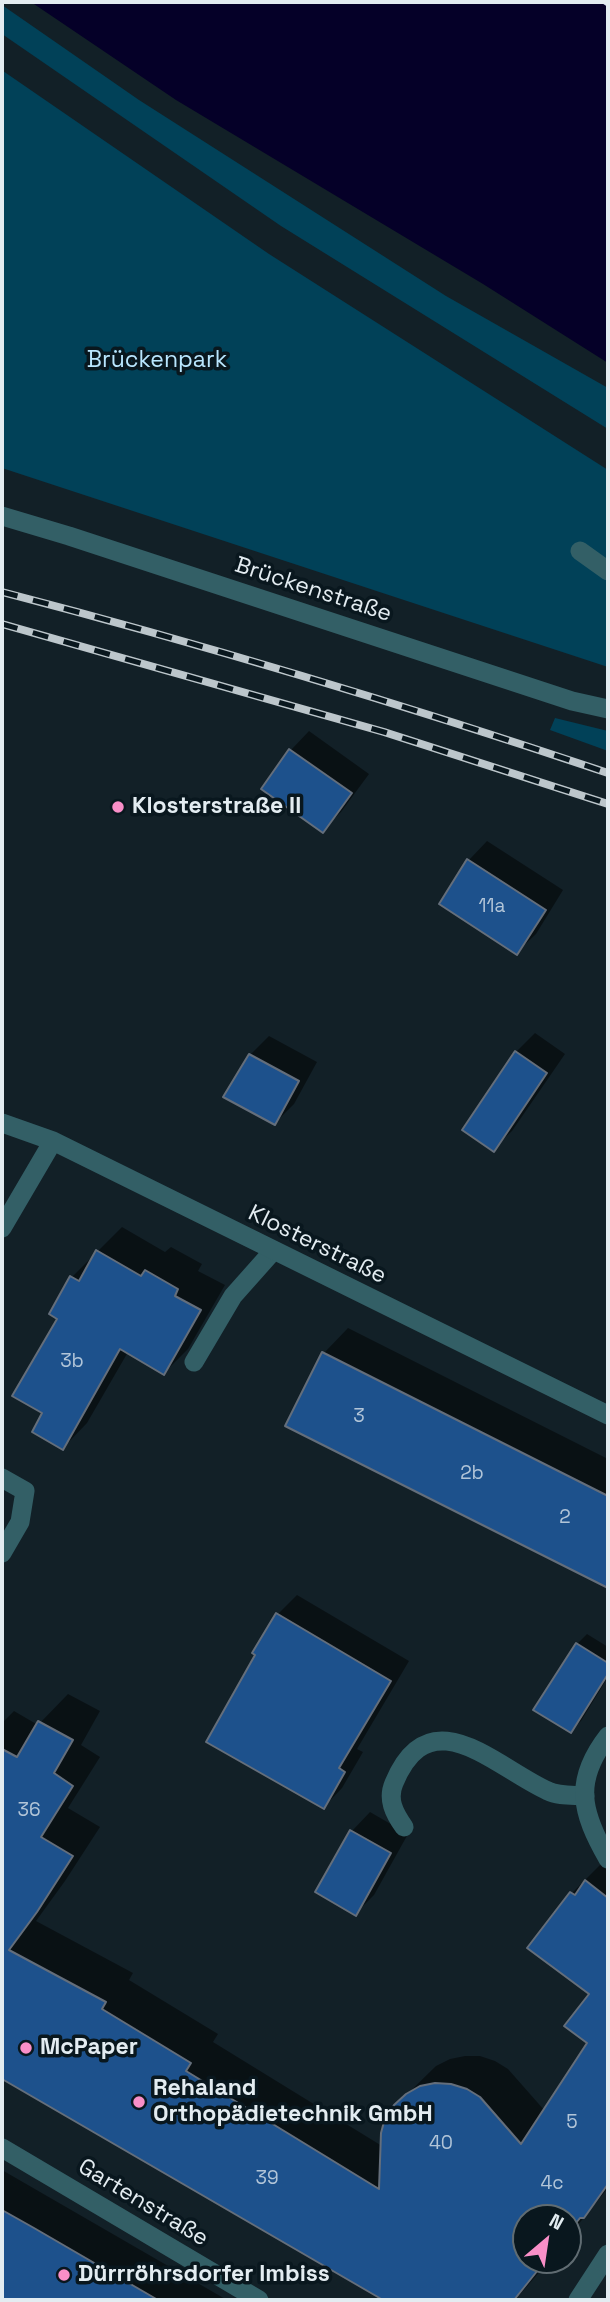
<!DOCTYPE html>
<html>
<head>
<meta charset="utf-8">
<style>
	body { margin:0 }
	#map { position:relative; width:610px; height:2302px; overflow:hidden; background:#122027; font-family:"Space Grotesk",sans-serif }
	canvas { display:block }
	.frame { position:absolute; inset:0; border:4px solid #e3ecf1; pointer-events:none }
	.north { position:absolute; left:512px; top:2204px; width:70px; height:70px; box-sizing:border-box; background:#09171e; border:2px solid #606c72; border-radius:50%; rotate:29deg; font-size:19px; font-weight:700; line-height:28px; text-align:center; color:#e3ecf1 }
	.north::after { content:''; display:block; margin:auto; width:24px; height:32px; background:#f98fc8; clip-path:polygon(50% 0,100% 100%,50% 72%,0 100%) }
</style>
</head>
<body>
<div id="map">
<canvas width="610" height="2302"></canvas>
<div class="frame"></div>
<div class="north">N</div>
</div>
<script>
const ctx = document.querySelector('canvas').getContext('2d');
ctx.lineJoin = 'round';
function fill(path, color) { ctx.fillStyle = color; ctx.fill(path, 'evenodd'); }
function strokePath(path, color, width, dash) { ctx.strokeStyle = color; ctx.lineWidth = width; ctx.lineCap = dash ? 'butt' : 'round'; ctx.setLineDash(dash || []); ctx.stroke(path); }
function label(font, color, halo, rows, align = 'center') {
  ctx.font = font + ' "Space Grotesk",sans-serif'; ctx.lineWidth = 7; ctx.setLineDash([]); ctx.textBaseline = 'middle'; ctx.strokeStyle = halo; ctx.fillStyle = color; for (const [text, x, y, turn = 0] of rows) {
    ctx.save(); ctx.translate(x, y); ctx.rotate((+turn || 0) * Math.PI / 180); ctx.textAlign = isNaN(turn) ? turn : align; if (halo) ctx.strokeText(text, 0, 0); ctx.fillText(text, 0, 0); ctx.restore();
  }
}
const green = new Path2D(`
	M2 5 139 100 446 296 608 388V429L281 226 2 34Z
	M3 71 269 254 608 470V667L2 468Z
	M555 718 608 731V751L550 730Z`);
const water = new Path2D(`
	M31 2H608V363L483 284 176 100Z`);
const shadow = new Path2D(`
	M309 731 369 774 341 812 323 830 263 788 291 750Z
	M487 841 563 890 536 934 517 952 469 860Z
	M535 1033 565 1054 512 1131 493 1149 516 1052Z
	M269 1036 317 1062 294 1104 275 1123 250 1055Z
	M122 1227 165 1252 171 1247 202 1264 198 1271 225 1285 188 1349 164 1373 128 1352 87 1423 63 1448 45 1413 59 1318 72 1277Z
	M348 1328 608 1459V1582L606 1584 288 1425 324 1353Z
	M297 1595 409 1661 357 1749 363 1752 342 1788 324 1807 255 1652 278 1614Z
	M587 1634 608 1647V1677L581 1721 570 1731 577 1644Z
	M68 1694 100 1711 81 1745 100 1757 68 1808 100 1827 65 1881 36 1921 133 1973 129 1980 218 2034 213 2042 382 2146 395 2106 436 2066 450 2059 465 2056H480L495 2061 508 2069 545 2111 589 2043 591 1994 572 1893 600 1865 602 1866 608 1860V2188L568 2237V2218H526V2260H550L515 2300H386L2 2077V1723L14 1711 38 1725Z
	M370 1812 408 1834 374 1895 355 1914 317 1892 352 1831Z
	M2 2170 227 2300H2Z`);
const ferry = new Path2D(`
	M602 2 608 6`);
const building = new Path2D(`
	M289 749 352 793 323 833 261 789Z
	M467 859 546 910 517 955 439 904Z
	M515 1051 547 1073 494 1152 462 1130Z
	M249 1054 299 1081 275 1125 223 1097Z
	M96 1250 141 1276 145 1270 178 1289 175 1296 201 1310 164 1375 120 1349 63 1450 32 1432 42 1413 12 1396 57 1319 49 1314 70 1276 79 1281Z
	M322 1352 608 1496V1588L285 1426Z
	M276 1613 391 1681 339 1768 345 1772 324 1809 206 1742 255 1655 252 1653Z
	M576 1643 608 1663V1674L571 1733 533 1710Z
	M38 1721 73 1740 54 1773 73 1786 41 1837 73 1856 37 1912 9 1950 106 2002 102 2009 191 2063 186 2071 379 2189 381 2133 385 2118 394 2105 406 2094 420 2086 435 2083 451 2084 467 2089 480 2097 521 2144 587 2043 564 2026 589 1994 527 1948 570 1892 575 1895 585 1880 608 1898V2184L584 2218H580L568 2233V2218H526V2260H546L514 2300H383L2 2079V1749L17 1757Z
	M350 1830 391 1853 356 1916 315 1892Z
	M2 2210 34 2228 158 2300H2Z`);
const service = new Path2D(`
	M580 551 608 571
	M194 1362 233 1296 273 1251
	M2 1478 25 1491 20 1522 2 1553
	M404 1827C394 1813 387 1799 394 1783 430 1696 495 1767 548 1791 558 1796 573 1795 585 1796`);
const minor = new Path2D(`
	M2 516 69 536 572 701 608 709
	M2 1123 53 1141 608 1415
	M2 1228 53 1141
	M608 1736C573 1781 581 1812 608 1859
	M2 2148 259 2300
	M578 2300 608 2254`);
const rail = new Path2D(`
	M2 592C206 645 408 706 608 773
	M2 624 384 732 608 804`);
const markers = [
	[118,807,7,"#f98fc8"],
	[26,2048,7,"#f98fc8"],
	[139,2102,7,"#f98fc8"],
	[64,2275,7,"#f98fc8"]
];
const numberNames = [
	["11a",492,907],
	["3b",72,1362],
	["3",359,1417],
	["2b",472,1474],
	["2",565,1518],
	["36",29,1811],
	["5",572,2123],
	["40",441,2144],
	["39",267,2179],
	["4c",552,2184]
];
const parkNames = [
	["Brückenpark",157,361]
];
const streetNames = [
	["Brückenstraße",313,590,18],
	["Klosterstraße",317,1245,26],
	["Gartenstraße",143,2203,31]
];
const poiNames = [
	["Klosterstraße II",132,807],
	["McPaper",40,2048],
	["Rehaland",153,2089],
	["Orthopädietechnik GmbH",153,2115],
	["Dürrröhrsdorfer Imbiss",78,2275]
];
fill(green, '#014158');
fill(water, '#050028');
fill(shadow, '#0007');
strokePath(ferry, '#dde1f5', 2, [9, 7]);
fill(building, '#1d518c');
strokePath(building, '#646e7b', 2);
strokePath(service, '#335f66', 19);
strokePath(minor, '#335f66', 19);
strokePath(rail, '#bcc6cb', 8);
strokePath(rail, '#09171e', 5, [16]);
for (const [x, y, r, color] of markers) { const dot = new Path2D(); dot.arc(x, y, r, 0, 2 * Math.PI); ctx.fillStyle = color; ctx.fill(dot); strokePath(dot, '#09171e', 2.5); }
label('19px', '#b2c5d8', null, numberNames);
label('23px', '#b9e6fe', '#09171e', parkNames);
label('23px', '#e3ecf1', '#09171e', streetNames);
label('bold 23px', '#e3ecf1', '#09171e', poiNames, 'left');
</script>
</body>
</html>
